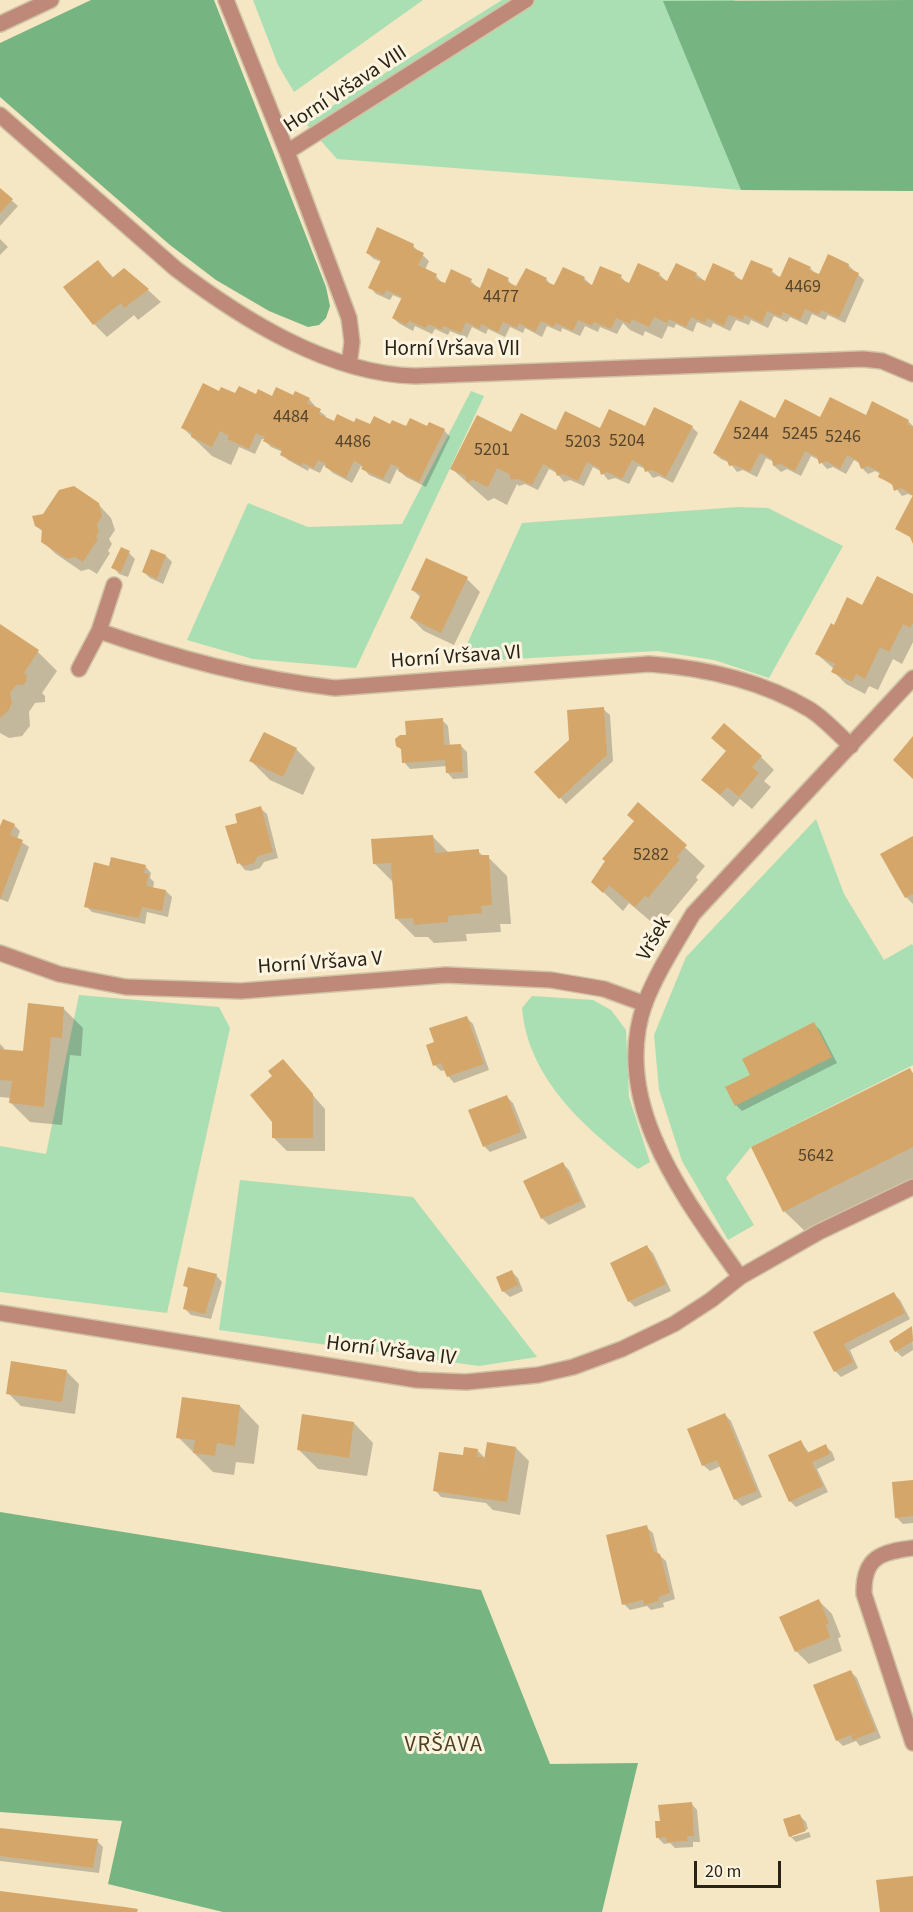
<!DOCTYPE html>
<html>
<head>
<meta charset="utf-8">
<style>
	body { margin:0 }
	#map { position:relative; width:913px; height:1912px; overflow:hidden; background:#f5e6c4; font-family:"Source Sans 3",sans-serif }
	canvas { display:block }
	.scale { position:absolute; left:694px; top:1861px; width:87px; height:27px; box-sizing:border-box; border:3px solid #292317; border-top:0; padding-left:8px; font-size:18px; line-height:21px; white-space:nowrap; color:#292317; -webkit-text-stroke:4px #fdf4e0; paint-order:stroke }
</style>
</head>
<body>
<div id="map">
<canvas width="913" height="1912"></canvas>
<div class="scale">20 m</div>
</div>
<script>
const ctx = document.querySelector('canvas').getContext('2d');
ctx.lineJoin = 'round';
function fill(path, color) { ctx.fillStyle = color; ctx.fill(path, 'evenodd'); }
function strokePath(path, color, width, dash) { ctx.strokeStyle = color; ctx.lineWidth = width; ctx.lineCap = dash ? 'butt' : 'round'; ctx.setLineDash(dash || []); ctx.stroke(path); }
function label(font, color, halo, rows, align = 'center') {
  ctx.font = font + ' "Source Sans 3",sans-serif'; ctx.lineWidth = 6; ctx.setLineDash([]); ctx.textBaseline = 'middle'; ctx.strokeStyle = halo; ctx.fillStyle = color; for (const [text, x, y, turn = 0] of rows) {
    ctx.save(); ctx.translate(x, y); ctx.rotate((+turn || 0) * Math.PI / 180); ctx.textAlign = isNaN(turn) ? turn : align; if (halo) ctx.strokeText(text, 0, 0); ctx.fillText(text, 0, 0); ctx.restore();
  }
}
const green = new Path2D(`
	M253 0H423L294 92 278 65Z
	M502 0H735L705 83 741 190 337 159 305 123Z
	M471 391 484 396 356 668 253 659 187 640 248 503 308 527 402 524Z
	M738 507 768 508 843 546 769 678 714 660 657 651 459 662 522 523Z
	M816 819 844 894 884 960 912 944 913 946V1065L751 1147 726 1178 754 1225 728 1240 682 1161 659 1090 654 1035 686 957Z
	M79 995 219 1007 230 1028 167 1313 0 1292V1146L46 1154Z
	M532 996 593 1000 611 1010 626 1030 629 1097 650 1162 638 1169C585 1128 528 1079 522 1008Z
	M240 1180 413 1197 537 1357 479 1366 219 1330Z`);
const forest = new Path2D(`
	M91 0H214L326 287 330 306 326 318 319 325 308 327 269 311 216 280 170 245 0 97V43Z
	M913 0V191L741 190 663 1Z
	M0 1512 481 1590 550 1764 638 1763 602 1912H223L108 1884 122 1821 0 1812Z`);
const shadow = new Path2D(`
	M0 190 18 206 0 226Z
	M0 239 8 247 0 255Z
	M413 246 429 261 425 270 436 276 442 283 446 285 452 271 471 281 480 290 489 270 508 280 514 287 546 279 552 286 584 278 593 287 601 268 621 277 630 286 639 265 659 274 668 283 696 274 706 282 734 274 742 282 772 271 781 279 810 268 817 275 848 265 864 280 845 323 828 315 825 320 812 314 807 325 790 317 787 322 774 316 768 328 751 320 749 325 736 320 730 331 713 323 711 328 697 322 693 332 676 324 674 328 668 326 662 339 645 331 643 336 630 330 623 323 617 334 600 327 598 332 585 326 580 336 562 328 561 332 547 326 542 337 525 328 523 333 510 327 505 337 488 329 486 334 472 327 467 338 450 331 448 335 435 329 432 334 415 326 413 331 400 324 393 318 402 299 393 295 390 300 376 294 370 287 382 262 374 259 367 253Z
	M98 262 114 278 148 290 161 302 138 320 134 315 107 337 94 324Z
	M220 393 309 399 315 406 314 407 326 416 325 419 335 423 427 428 444 430 450 437 426 487 406 477 397 469 390 484 369 475 361 466 352 483 333 473 324 465 320 473 309 468 308 471 288 460 282 454 283 452 271 447 265 441 266 439H262L255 454 239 447 231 465 212 456 183 428Z
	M866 417 908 421 913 426V496L908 494 902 496 895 487 880 476 881 474 875 471 868 474 862 468 861 464 854 460 846 474 833 467 827 469 819 460 811 456 801 476 787 469 781 472 774 466V462L766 458 757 477 743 470 737 472 730 463 721 459 714 453 776 420Z
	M692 427 698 433 673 483 659 476 653 478 646 469 638 466 629 484 615 478 608 480 602 472 593 467 584 486 570 480 564 482 557 473 549 469 538 490 525 484 519 486 517 484 507 505 494 498 488 501 452 469 513 434Z
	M98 504 111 518 115 530 109 539 112 544 108 551 110 553 97 574 89 569 81 571 56 554 42 541 43 532 36 525Z
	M152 551 166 556 172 562 163 584 150 578 144 572Z
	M129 553 135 559 128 577 119 574 113 567Z
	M467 579 480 592 454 645 424 631 411 618 421 598 413 590Z
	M913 595V642L902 664 893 659 878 690 869 686 865 694 846 684 833 671 834 669 817 654 835 627 863 606Z
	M0 626 38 652 57 671 42 693 45 696V702L35 703 29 712 30 726 22 736 9 738 0 733Z
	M603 709 610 715 613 761 566 804 536 772Z
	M442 720 448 726 450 746 460 745 467 752 468 778 453 779 447 772V766L410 769 404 762 403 751 397 745 408 736Z
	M296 749 315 768 303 795 270 780 251 761Z
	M761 757 774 770 764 781 771 787 752 809 740 799 733 807 703 780Z
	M638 804 705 866 696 877 698 880 668 916 665 914 655 925 629 903 623 911 592 881 635 822Z
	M260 808 267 814 278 858 264 862 260 868 251 871 245 870 239 863V824Z
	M14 825 20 831 17 839 29 847 8 902 0 899V830Z
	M433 837 449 853 478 851 484 857H488L507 876 511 924H500L501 932 466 934 467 941 434 943 428 937H415L396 918 394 883 374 863Z
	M913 838V904L906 897Z
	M145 866 151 873 150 878 154 882 153 889 166 891 172 897 168 917 147 912 145 924 92 912 86 906 110 867Z
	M64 1009 83 1028 81 1056 70 1055 62 1125 30 1122 11 1103 12 1098 0 1097V1044L4 1048V1051L24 1053Z
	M467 1018 473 1024 489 1070 454 1083 448 1076 445 1070 441 1071 435 1065 436 1043Z
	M814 1024 820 1030 837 1063 742 1111 736 1105 752 1075Z
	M283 1061 325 1109V1151H287L274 1138 275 1076Z
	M910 1070 913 1073V1183L809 1235 784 1211Z
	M507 1097 513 1103 527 1138 490 1152 484 1146Z
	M563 1164 569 1170 586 1207 549 1225 542 1218 525 1181Z
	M647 1247 653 1253 671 1291 635 1307 629 1301Z
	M512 1272 518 1278 523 1291 510 1297 503 1291Z
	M216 1275 222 1282 211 1319 191 1315 184 1308 189 1289 185 1286Z
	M894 1294 900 1300 910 1319 850 1350 858 1368 841 1377 835 1371 815 1333Z
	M912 1328 913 1350 902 1357 896 1351Z
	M66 1371 79 1384 75 1414 21 1406 8 1393Z
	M240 1406 259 1426 254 1464 236 1462 234 1475 213 1472 178 1437Z
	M725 1415 731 1421 762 1497 742 1506 735 1499 721 1466 710 1471 703 1465Z
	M354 1423 373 1443 367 1476 318 1469 298 1449Z
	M801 1442 810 1454 825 1446 832 1452 835 1460 817 1469 828 1492 796 1507 790 1501Z
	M489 1444 516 1448 529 1461 520 1515 493 1510 486 1503 441 1497 435 1490 464 1457 478 1451 486 1459Z
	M913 1482V1523L903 1524 896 1517Z
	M646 1527 653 1533 658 1554 666 1561 675 1599 663 1603 664 1607 651 1610 647 1606 630 1610 624 1604Z
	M819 1601 832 1614 841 1637 838 1638 842 1651 809 1664 796 1651Z
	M851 1672 857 1678 881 1738 860 1746 856 1741 843 1746 837 1740Z
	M691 1803 697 1810 700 1842H693V1847L675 1848 670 1843 664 1844 658 1838 661 1822Z
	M800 1816 806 1822 808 1829 792 1834V1837L809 1832 811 1837 796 1842 790 1836Z
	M0 1829 97 1841 103 1847 99 1873 0 1861Z`);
const building = new Path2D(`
	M0 188 13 199 0 213Z
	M377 227 414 244 413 248 424 253 418 265 437 274 435 279 445 283 451 269 472 279 470 283 480 288 488 268 509 278 507 282 516 286 526 268 547 278 545 281 554 285 563 267 585 277 583 280 592 285 600 266 622 275 620 279 629 283 638 263 660 273 658 276 667 281 676 263 697 273 695 277 705 281 713 263 735 273 733 276 742 280 751 260 773 269 771 273 780 277 789 257 811 267 809 270 819 274 828 254 849 264 848 268 859 273 839 318 821 310 819 315 805 309 800 320 783 312 781 317 767 311 762 323 745 315 743 320 729 315 724 326 707 318 705 323 691 317 686 327 669 319 667 323 654 317 649 327 632 319 630 324 616 318 611 329 594 322 592 326 578 320 573 331 556 323 554 327 541 321 535 332 519 323 517 328 503 322 498 332 481 324 480 329 466 322 461 333 443 326 442 330 428 324 426 328 409 321 406 325 392 318 402 297 386 290 384 295 368 288 381 260 366 253Z
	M98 260 112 278 124 268 149 289 124 308 121 303 93 325 63 287Z
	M203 383 219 391 221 387 235 393 239 386 256 394 258 389 272 396 276 387 293 395 295 391 310 398 307 403 321 409 319 414 334 421 337 414 354 422 356 418 370 424 374 416 390 424 392 420 406 426 410 418 427 426 429 422 445 429 419 482 398 471 400 468 391 464 383 479 361 469 363 466 354 461 346 478 325 467 326 464 318 460 314 468 303 463 302 466 280 455 282 450 263 441 265 437 256 433 249 449 227 439 229 436 220 431 212 447 191 437 192 433 181 428Z
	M830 397 866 415 872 401 909 420 907 424 913 427V495L901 488 894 491 892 484 878 477 880 472 868 466 861 469 858 461 847 455 840 469 826 461 819 464 817 457 805 451 795 471 780 464 773 466 772 459 760 453 750 472 735 465 729 466 727 460 713 453 740 400 775 418 785 399 820 417Z
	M654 407 693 426 666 477 652 470 645 472 643 466 632 460 622 479 607 472 601 475 599 468 587 462 578 481 563 474 557 476 555 470 543 464 532 485 518 479 511 480 509 474 497 468 488 487 473 480 467 482 465 476 450 469 477 415 511 432 521 413 556 430 565 411 600 428 609 409 645 426Z
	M74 486 99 503 102 516 97 525 99 531 96 537 98 539 83 562 75 557 67 559 41 542 42 530 35 526 32 516 43 514 59 490Z
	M913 495V544L910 537 895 529Z
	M121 547 130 551 121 572 111 568Z
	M151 549 166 555 157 579 142 572Z
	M426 558 468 577 441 633 410 618 421 594 411 590Z
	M877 576 913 594V623L910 628 903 624 889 652 880 647 865 679 856 674 852 682 831 672 835 664 815 654 831 623 834 625 847 597 862 605Z
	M0 624 39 650 24 673 27 675 26 682 23 685H16L10 693 12 702 9 710 0 718Z
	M604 707 607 755 559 799 534 772 569 740 567 710Z
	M443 718 444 745 461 744 463 772 446 773 445 760 402 763 401 749 396 746 395 739 400 735H406L405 721Z
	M724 723 762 756 752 767 759 773 739 797 727 787 720 795 701 780 726 751 711 738Z
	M264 732 297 748 283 777 249 761Z
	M913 736V779L893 760Z
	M638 802 687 845 677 857 680 859 648 898 645 896 635 907 609 885 603 893 591 882 605 861 602 859 634 821 627 815Z
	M261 806 273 852 258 856 254 863 244 866 240 863 237 864 225 826 237 823 235 814Z
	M3 819 15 824 10 835 23 840 0 900V826Z
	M433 835 435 853 479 849V855H489L492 905 481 906 482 913 448 916V922L414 925 413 918 395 919 391 863 373 864 371 839Z
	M913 836V894L905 898 880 854Z
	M111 857 146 865 144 873 149 874 146 886 166 890 162 911 142 907 139 918 84 907 94 862 109 866Z
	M28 1003 64 1007 62 1038 51 1037 44 1107 9 1103 12 1081 0 1080V1049L23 1051Z
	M467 1016 484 1064 447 1077 441 1063 433 1066 426 1045 434 1042 429 1028Z
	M814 1022 832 1057 735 1106 725 1087 750 1075 742 1059Z
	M283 1059 313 1094V1138H272V1122L250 1095 272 1076 268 1071Z
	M910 1068 913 1074V1147L783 1212 751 1147Z
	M507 1095 521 1132 483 1147 468 1110Z
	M563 1162 581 1201 541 1219 523 1181Z
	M647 1245 666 1284 628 1302 610 1263Z
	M188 1267 217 1274 205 1314 183 1309 188 1287 183 1286Z
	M512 1270 518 1285 502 1292 496 1277Z
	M894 1292 905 1313 844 1344 853 1362 834 1372 813 1332Z
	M912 1326 913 1341 895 1352 889 1341Z
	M11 1361 67 1370 62 1402 6 1394Z
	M182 1397 240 1405 235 1446 217 1443 215 1456 193 1453 195 1440 176 1438Z
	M725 1413 757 1491 734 1500 717 1460 702 1466 687 1429Z
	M302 1414 354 1422 349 1458 297 1450Z
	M801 1440 807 1453 826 1444 830 1454 812 1462 823 1486 789 1502 768 1455Z
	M487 1442 516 1447 507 1502 433 1491 439 1452 463 1455 464 1447 478 1449 477 1457H484L482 1473Z
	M913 1480V1516L895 1518 892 1482Z
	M647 1525 654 1552 660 1554 670 1593 658 1597 659 1601 644 1605 643 1600 622 1605 606 1535Z
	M819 1599 829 1623 826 1625 830 1638 795 1652 779 1617Z
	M851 1670 876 1731 853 1740 851 1735 836 1741 813 1685Z
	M692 1802 694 1836H687L688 1841 667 1842 666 1837 656 1838 655 1821H660L658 1805Z
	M800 1814 806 1831 789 1837 783 1819Z
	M0 1828 98 1839 93 1868 0 1856Z
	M913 1876V1912H880L876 1880Z
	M0 1891 125 1907 138 1909 137 1912H0Z`);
const minor = new Path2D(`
	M226 0 287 152
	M0 24 51 0
	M0 115 176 269C242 319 329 374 415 376L863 359 882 361 913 374
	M349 365 352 342 349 318 287 152 526 0
	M114 585 99 631C179 659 250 678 335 688L649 664C705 668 760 680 809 709 824 718 838 734 851 746
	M79 669 99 631
	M0 953 59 974 126 987 241 991 446 975 551 980 604 989 645 1004
	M740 1277C686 1200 609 1103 645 1003 657 972 676 943 693 914L913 678
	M0 1313 417 1380 466 1382 538 1375 573 1367 622 1349 674 1324 711 1300 740 1277 819 1232 913 1187
	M913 1548C881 1552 863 1557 864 1594L913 1743`);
const numberNames = [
	["4469",803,288],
	["4477",501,298],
	["4484",291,418],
	["5244",751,435],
	["5245",800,435],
	["5246",843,438],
	["5204",627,442],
	["4486",353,443],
	["5203",583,443],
	["5201",492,451],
	["5282",651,856],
	["5642",816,1157]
];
const streetNames = [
	["Horní Vršava VIII",346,90,-33],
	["Horní Vršava VII",452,350],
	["Horní Vršava VI",456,658,-4],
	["Vršek",655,939,-61],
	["Horní Vršava V",320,964,-4],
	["Horní Vršava IV",391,1352,7]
];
const neighbourhoodNames = [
	["VRŠAVA",444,1746]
];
fill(green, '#aadfb3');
fill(forest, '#76b482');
fill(shadow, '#0003');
fill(building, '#d5a669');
strokePath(minor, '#d0c3a5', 18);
strokePath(minor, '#bf897a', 15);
label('18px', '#54442c', null, numberNames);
label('21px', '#292317', '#fdf4e0', streetNames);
ctx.letterSpacing = '1.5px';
label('22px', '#4d4124', '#fdf4e0', neighbourhoodNames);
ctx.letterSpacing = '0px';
</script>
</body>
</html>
